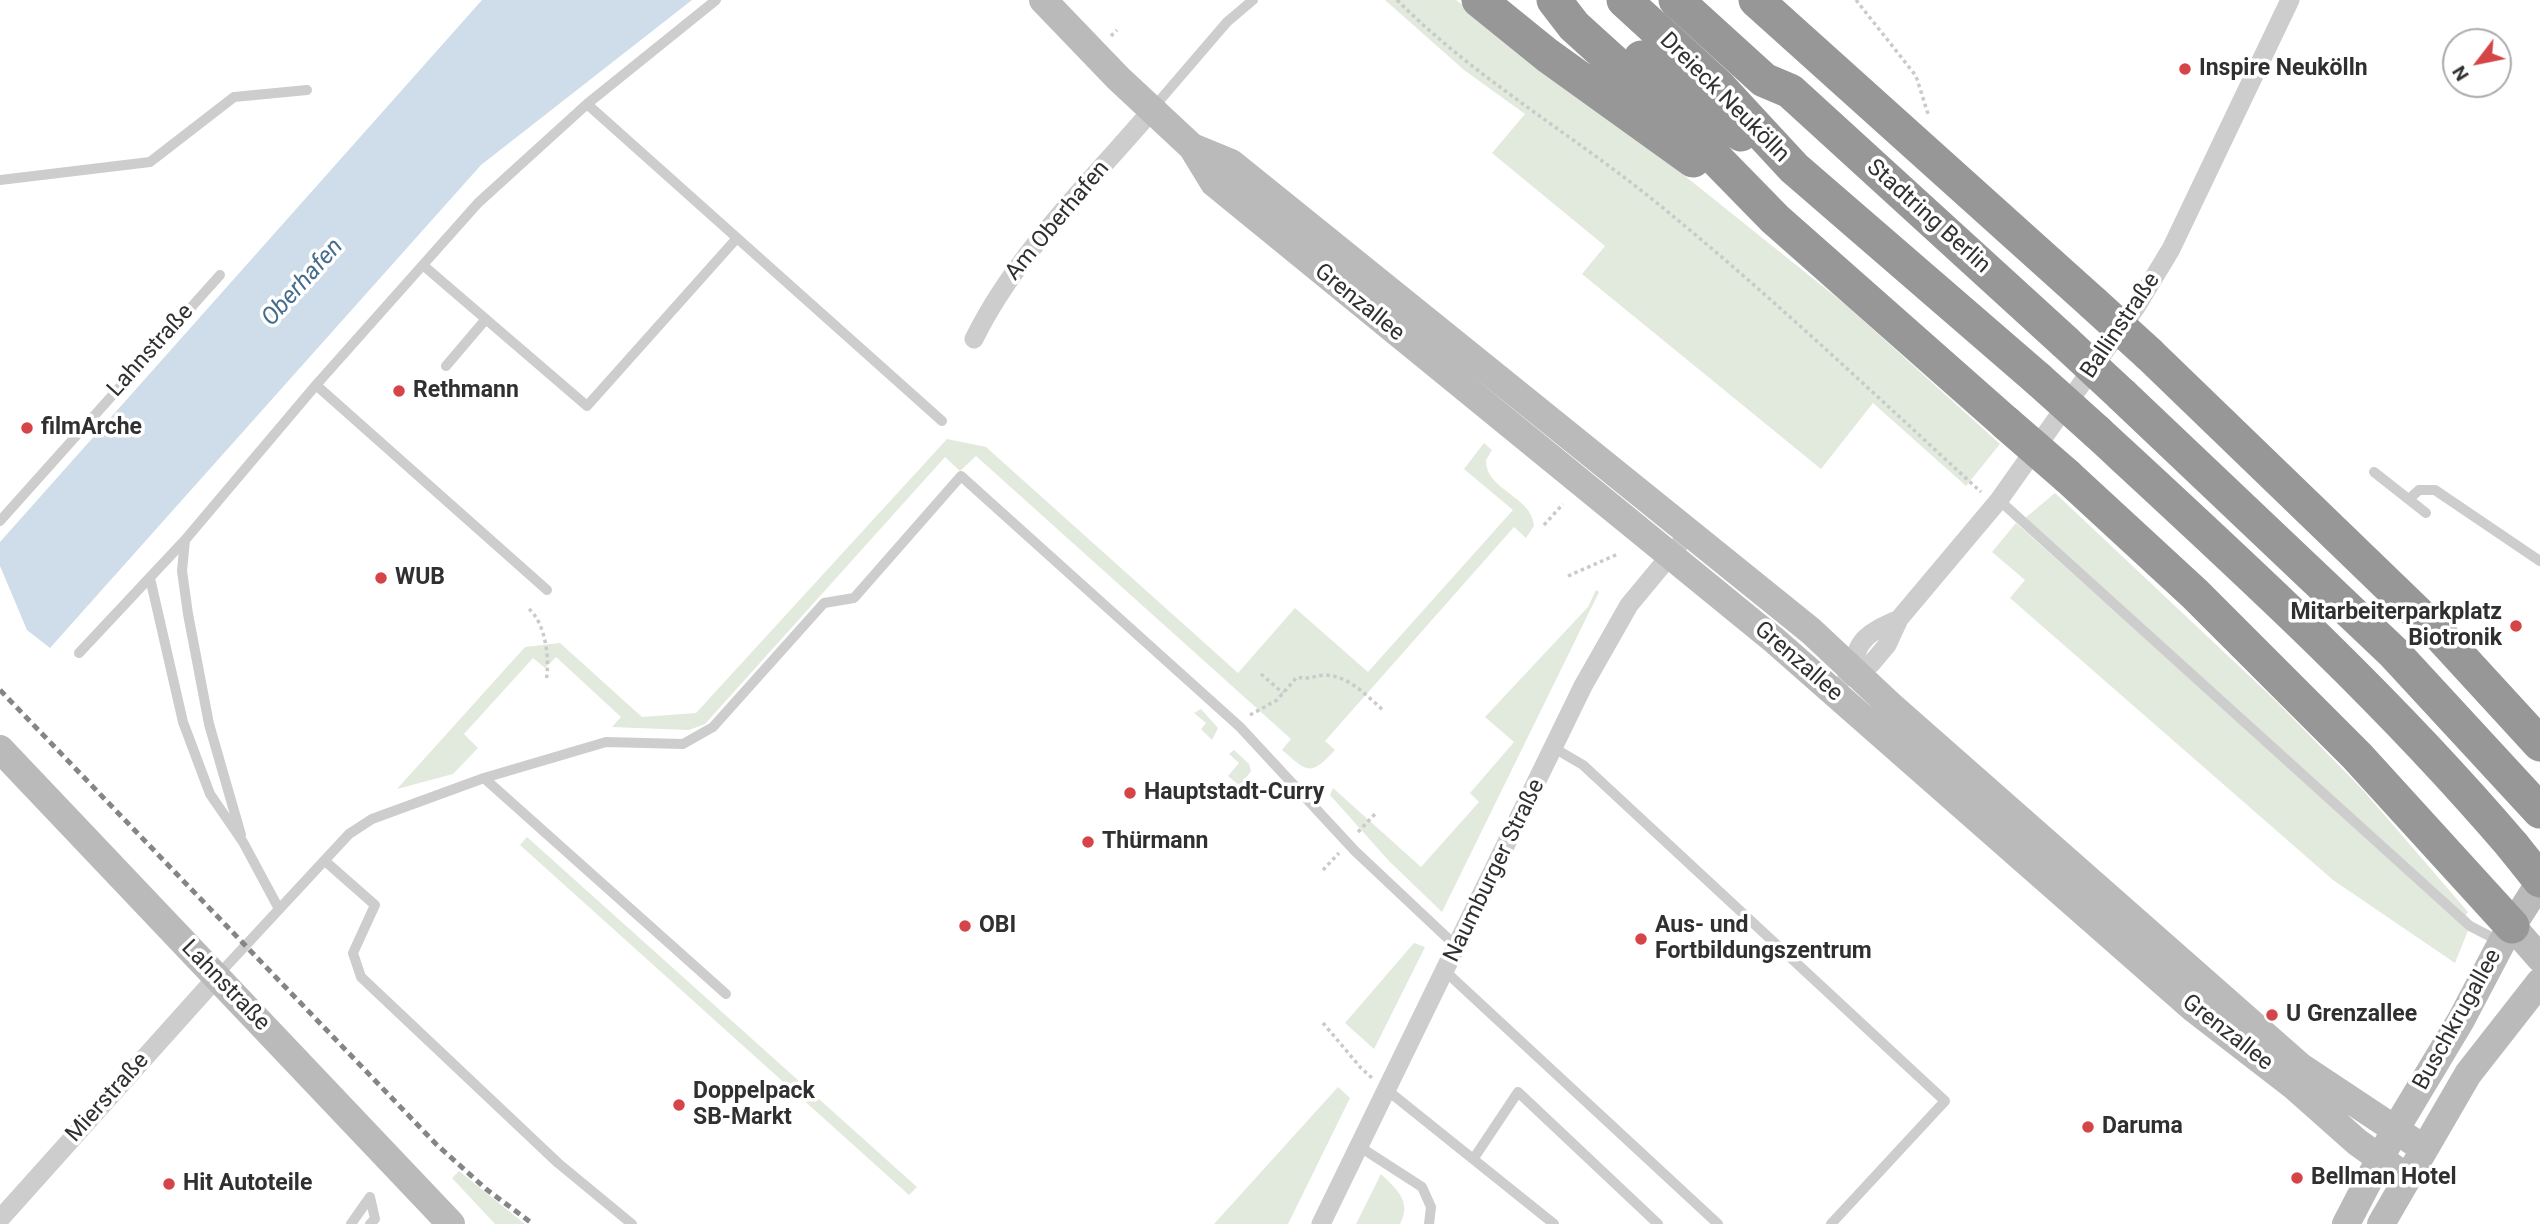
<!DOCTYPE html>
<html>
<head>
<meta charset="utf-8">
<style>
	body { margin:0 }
	#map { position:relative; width:2540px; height:1224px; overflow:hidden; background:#fff; font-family:Roboto,sans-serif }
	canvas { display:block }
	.north { position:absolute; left:2442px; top:28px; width:70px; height:70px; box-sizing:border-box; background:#fff; border:2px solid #acacac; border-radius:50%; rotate:238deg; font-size:19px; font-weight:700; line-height:28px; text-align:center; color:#303030 }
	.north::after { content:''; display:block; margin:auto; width:24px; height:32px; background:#d54446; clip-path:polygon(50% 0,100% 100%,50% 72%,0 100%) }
</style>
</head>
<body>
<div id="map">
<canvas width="2540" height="1224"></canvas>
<div class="north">N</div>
</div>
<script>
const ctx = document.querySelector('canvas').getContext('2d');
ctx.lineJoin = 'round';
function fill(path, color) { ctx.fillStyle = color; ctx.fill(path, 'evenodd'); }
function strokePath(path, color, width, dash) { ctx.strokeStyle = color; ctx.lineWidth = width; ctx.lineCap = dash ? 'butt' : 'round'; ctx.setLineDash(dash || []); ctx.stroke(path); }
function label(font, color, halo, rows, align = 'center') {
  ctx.font = font + ' Roboto,sans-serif'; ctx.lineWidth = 7; ctx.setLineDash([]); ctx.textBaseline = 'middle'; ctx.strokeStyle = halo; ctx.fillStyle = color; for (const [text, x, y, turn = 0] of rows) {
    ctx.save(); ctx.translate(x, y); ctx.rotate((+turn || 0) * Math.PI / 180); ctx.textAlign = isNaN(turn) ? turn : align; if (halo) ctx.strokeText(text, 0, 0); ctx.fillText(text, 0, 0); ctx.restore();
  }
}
const green = new Path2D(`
	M1385 0H1456L1650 148 1846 305 2000 444 1966 486 1873 403 1821 469 1582 274 1605 246 1492 153 1525 114 1464 70Z
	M947 439 986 447 1238 673 1295 608 1368 672 1513 510 1464 469 1484 443 1492 450 1486 460C1485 490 1532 496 1534 526L1526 538 1514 527 1325 741 1335 750C1310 777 1308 772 1282 750L1291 739 976 456 960 471 945 457 705 724 689 730 612 727 621 717 556 657 545 668 533 658 464 734 478 748 453 774 397 789 525 647 560 643 642 717 696 713Z
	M2055 493 2277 702 2362 789 2468 912 2464 918 2024 519Z
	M2016 523 2469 928 2455 963 2333 880 2010 598 2025 580 1992 552Z
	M1596 590 1599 592 1442 912 1389 861 1330 795 1333 788 1421 867 1479 802 1470 793 1514 742 1485 717 1588 607Z
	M1201 709 1218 728 1212 740 1201 729 1206 723 1194 713Z
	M1234 750 1249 764 1251 771 1240 786 1228 776 1239 763 1229 754Z
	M527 837 917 1187 909 1195 520 845Z
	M1414 943 1425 947 1374 1049 1345 1023Z
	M1338 1087 1350 1098 1288 1224H1214Z
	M459 1171 525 1224H495L452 1178Z
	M1381 1174C1397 1190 1412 1201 1400 1224H1356Z`);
const water = new Path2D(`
	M482 0H692L481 165 50 648 27 630 0 566V542Z`);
const path = new Path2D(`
	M1397 0C1474 77 1567 131 1652 199 1766 291 1873 393 1981 492
	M1856 0 1916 76 1929 117
	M1111 36 1117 30
	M1544 525 1563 504
	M1568 576 1618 554
	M529 609C546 624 550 660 546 681
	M1261 674 1283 693
	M1250 715 1277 700 1297 677C1308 680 1313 676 1324 675 1348 675 1367 696 1384 711
	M1358 832 1376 813
	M1323 870 1339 853
	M1323 1023 1361 1068 1372 1078`);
const lane = new Path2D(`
	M587 104 716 0
	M1154 107 1227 22 1253 0
	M0 180 150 162 234 97 307 90
	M424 266 587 406 737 238
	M446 366 486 319
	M316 385 478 203 587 104 942 421
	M2374 472 2426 513
	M2409 499 2419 490H2435L2540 561
	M1999 500 2470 926 2499 941
	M0 521 220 275
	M185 540 182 571 188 614 209 724 241 835
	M150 578 183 722 210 794 243 842 279 909
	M79 653 185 540 316 385 547 590
	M1554 748 1583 765 1945 1101 1831 1224
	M484 778 726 994
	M325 861 375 905 353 953 361 977 558 1163 632 1224
	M1446 972 1718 1224
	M219 974 349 834 372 819 484 778 606 742 683 744 713 727 824 603 854 598 961 476 1240 727 1355 851 1457 947
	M1387 1090 1554 1224
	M1360 1147 1422 1187 1431 1207 1429 1224
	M1474 1158 1518 1092 1658 1224
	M351 1224 370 1197
	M370 1224 375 1219 370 1197`);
const street = new Path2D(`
	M974 339C1017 252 1090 183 1152 110
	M1853 670C1856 637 1871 632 1899 619
	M1847 677 1853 670 1871 664 1887 645 1899 619 1999 500 2136 307 2171 249 2290 0
	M0 1219 217 977
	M1321 1224 1583 686 1629 605 1678 546`);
const secondary = new Path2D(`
	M1043 0 1118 78 1192 147 1214 183 1774 640 2194 1009 2295 1087 2357 1142 2406 1177
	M1192 147 1231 163 1811 631 1890 705 2301 1067 2423 1148
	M0 749 451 1224
	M2512 926 2540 958
	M2346 1224 2395 1130 2461 1020 2502 942 2540 882
	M2381 1224 2468 1074 2540 982`);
const highway = new Path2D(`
	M1479 0 1547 55 1693 160
	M1554 0 1574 26 1682 124 1775 219 2006 423
	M1624 0 1719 87 1794 168 2038 379
	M1676 0 1764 80 1790 91 2065 342
	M1756 0 2093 303
	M1641 58 1741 134
	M2149 354 2439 634 2540 744
	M2122 395 2394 653 2540 811
	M2097 432C2241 565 2384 695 2512 845
	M2067 476 2195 594 2357 756 2512 926`);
const rail = new Path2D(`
	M0 690 436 1144 486 1189 533 1224`);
const highwayBridge = new Path2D(`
	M2093 303 2149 354
	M2065 342 2122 395
	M2038 379 2097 432
	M2006 423 2067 476
	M2512 845 2540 880`);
const markers = [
	[2185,69,7,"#d54446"],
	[399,391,7,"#d54446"],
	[27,428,7,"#d54446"],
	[381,578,7,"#d54446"],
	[2516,626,7,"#d54446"],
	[1130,793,7,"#d54446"],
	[1088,842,7,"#d54446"],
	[965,926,7,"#d54446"],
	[1641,939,7,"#d54446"],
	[2272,1015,7,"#d54446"],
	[679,1105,7,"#d54446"],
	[2088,1127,7,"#d54446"],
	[2297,1178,7,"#d54446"],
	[169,1184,7,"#d54446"]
];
const poiNames = [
	["Inspire Neukölln",2199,69],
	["Rethmann",413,391],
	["filmArche",41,428],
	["WUB",395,578],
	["Mitarbeiterparkplatz",2502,613,"right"],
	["Biotronik",2502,639,"right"],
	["Hauptstadt-Curry",1144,793],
	["Thürmann",1102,842],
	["OBI",979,926],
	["Aus- und",1655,926],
	["Fortbildungszentrum",1655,952],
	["U Grenzallee",2286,1015],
	["Doppelpack",693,1092],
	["SB-Markt",693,1118],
	["Daruma",2102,1127],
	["Bellman Hotel",2311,1178],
	["Hit Autoteile",183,1184]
];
const streetNames = [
	["Dreieck Neukölln",1724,98,45],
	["Stadtring Berlin",1928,217,42],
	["Am Oberhafen",1058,221,-50],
	["Grenzallee",1359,303,39],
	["Ballinstraße",2121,326,-56],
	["Lahnstraße",151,351,-48],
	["Grenzallee",1798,662,41],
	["Naumburger Straße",1495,871,-64],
	["Lahnstraße",225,986,46],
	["Buschkrugallee",2458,1020,-61],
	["Grenzallee",2227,1033,38],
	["Mierstraße",108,1098,-48]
];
const waterNames = [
	["Oberhafen",303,283,-48]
];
fill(green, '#e2e9dd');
fill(water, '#cedde9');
strokePath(path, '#cacaca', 3.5, [3.5, 3.5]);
strokePath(lane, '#cdcdcd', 10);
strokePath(street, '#cdcdcd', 19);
strokePath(secondary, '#bababa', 28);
strokePath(highway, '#979797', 35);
strokePath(rail, '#858585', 5, [7, 5]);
strokePath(highwayBridge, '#979797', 35);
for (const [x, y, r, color] of markers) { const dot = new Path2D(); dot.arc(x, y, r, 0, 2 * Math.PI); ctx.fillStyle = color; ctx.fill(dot); strokePath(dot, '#fff', 2.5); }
label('bold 23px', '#303030', '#fff', poiNames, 'left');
label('23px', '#303030', '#fff', streetNames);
label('italic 24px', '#456c8b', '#fff', waterNames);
</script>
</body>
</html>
